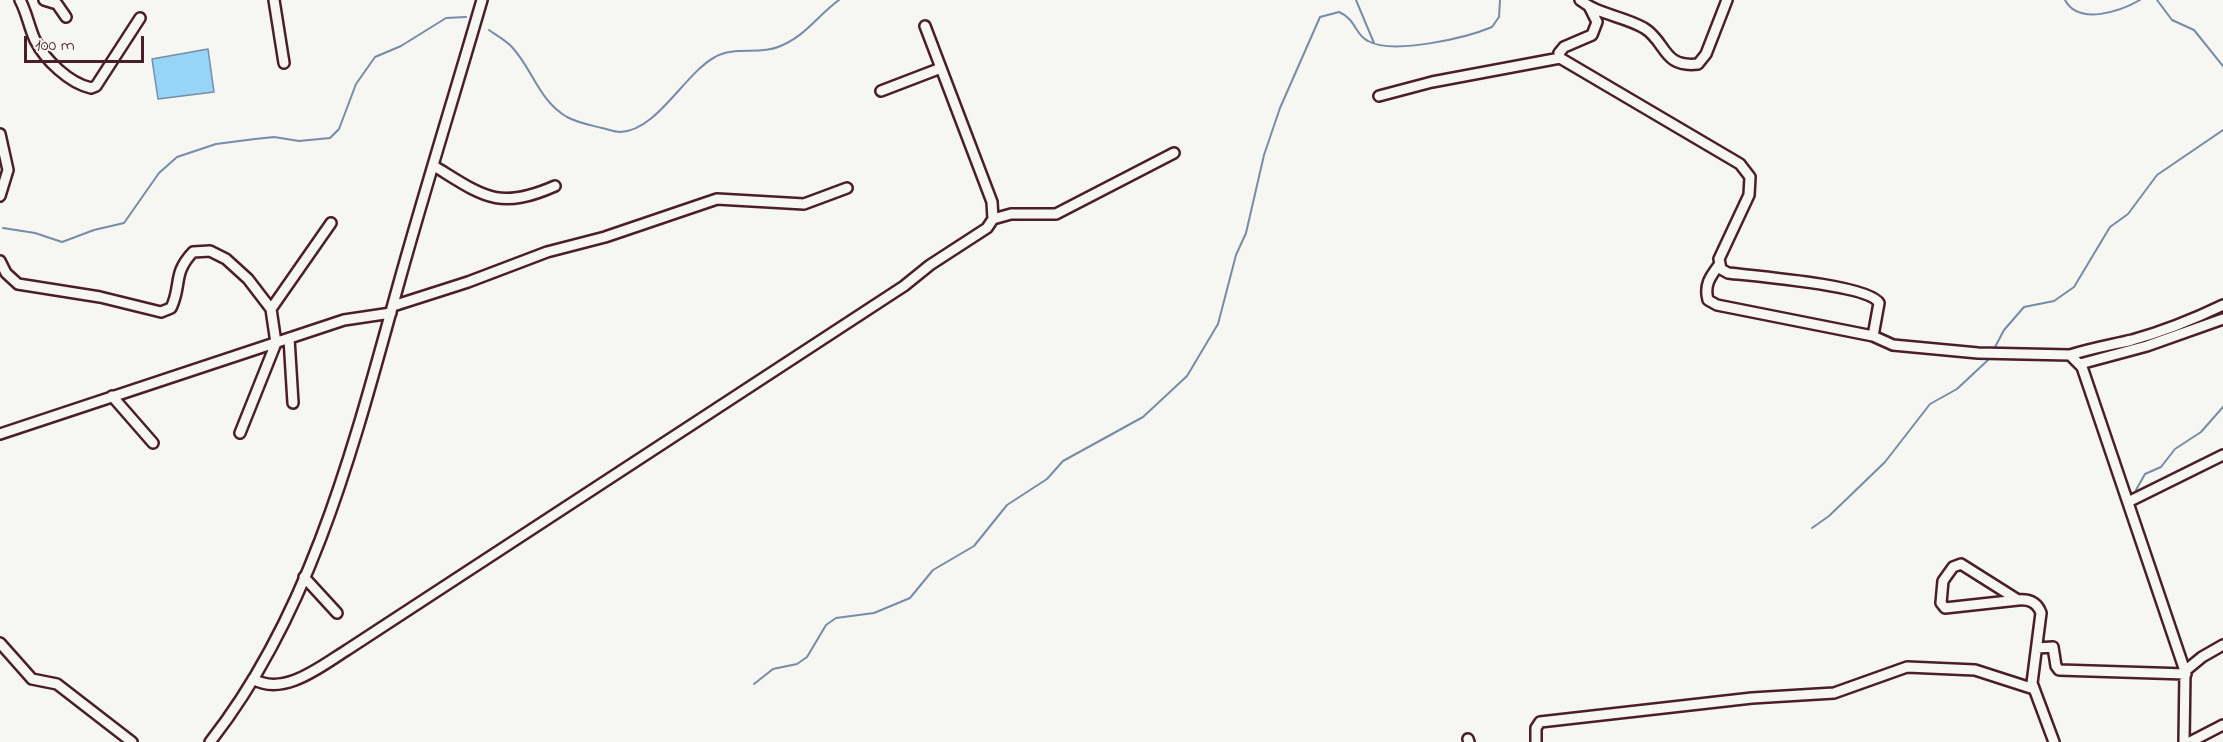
<!DOCTYPE html>
<html>
<head>
<meta charset="utf-8">
<style>
	body { margin:0 }
	#map { position:relative; width:2223px; height:742px; overflow:hidden; background:#f6f6f2; font-family:"Indie Flower",sans-serif }
	canvas { display:block }
	.scale { position:absolute; left:24px; top:36px; width:120px; height:27px; box-sizing:border-box; border:3px solid #4a1f2b; border-top:0; padding-left:8px; font-size:18px; line-height:21px; white-space:nowrap; color:#4a1f2b; -webkit-text-stroke:4px #f6f6f2; paint-order:stroke }
</style>
</head>
<body>
<div id="map">
<canvas width="2223" height="742"></canvas>
<div class="scale">100 m</div>
</div>
<script>
const ctx = document.querySelector('canvas').getContext('2d');
ctx.lineJoin = 'round';
function fill(path, color) { ctx.fillStyle = color; ctx.fill(path, 'evenodd'); }
function strokePath(path, color, width, dash) { ctx.strokeStyle = color; ctx.lineWidth = width; ctx.lineCap = dash ? 'butt' : 'round'; ctx.setLineDash(dash || []); ctx.stroke(path); }
const water = new Path2D(`
	M208 49 214 92 158 99 152 59Z`);
const stream = new Path2D(`
	M1356 0 1374 43
	M2065 0C2079 26 2121 11 2140 0
	M2157 0 2172 20 2194 30 2223 66
	M489 30C496 35 505 40 511 46 533 69 538 100 567 117 578 123 590 125 602 128 607 129 614 132 620 132 657 131 684 74 715 57 734 46 759 55 778 47 805 37 817 16 839 0
	M3 228 35 233 62 242 94 230 124 223 159 173 177 157 216 144 255 139 274 137 299 141 330 138 339 129 356 84 375 57 401 46 446 18 466 17
	M1994 349 2004 330 2024 307 2054 301 2074 287 2110 227 2128 214 2157 175 2223 130
	M2136 490 2145 474 2161 467 2175 449 2201 432 2223 407
	M1812 528 1829 516 1885 462 1930 404 1957 389 1988 360
	M754 684 773 669 797 664 807 657 826 625 836 618 874 613 910 598 933 570 974 546 1007 505 1047 479 1063 461 1143 417 1187 376 1218 324 1236 255 1246 233 1264 155 1280 108 1320 17 1339 12C1356 19 1355 35 1368 41 1393 55 1466 38 1492 27L1499 17 1500 0`);
const minor = new Path2D(`
	M20 0C27 13 29 27 35 40 45 60 69 83 91 88L96 86 140 18
	M44 0 57 4 66 17
	M274 0 284 63
	M1580 0C1599 15 1623 16 1644 28 1667 42 1662 68 1698 64L1706 54 1727 0
	M1590 8 1597 22 1592 35 1564 47 1559 53 1560 58 1740 164 1750 177 1749 195 1719 259 1721 269 1728 273C1753 276 1869 285 1879 303L1873 336 1893 345 1978 353 2070 355 2082 367 2185 671 2184 742
	M881 91 941 68
	M1379 96 1432 82 1560 58
	M0 134 8 170 0 196
	M434 166C483 196 498 211 555 186
	M993 219 1011 214H1056L1174 153
	M0 261 6 273 18 284 100 297 161 312 171 308C182 286 172 274 193 252L210 251 226 259 248 279 271 309 276 343 240 433
	M1719 265C1710 277 1704 285 1708 300L1717 305 1873 336
	M393 306 468 282 547 252 605 237 717 199 804 204 847 188
	M271 309 331 223
	M289 338 293 403
	M2070 355C2092 348 2111 345 2132 340 2164 331 2194 319 2223 305
	M2080 364 2147 346 2223 319
	M112 396 153 443
	M0 434 344 320 391 313
	M2128 502 2223 455
	M304 577 337 613
	M2018 600 1961 564 1953 567 1943 581 1941 603 1945 608 2018 600C2029 599 2037 602 2041 613L2032 683 2054 742
	M0 643 32 679 57 684 132 742
	M2037 648 2053 647 2056 666 2059 670 2186 674
	M2185 671 2202 657 2223 645
	M253 679C284 697 321 666 347 650L904 286 930 265 987 228 993 219 992 202 925 26
	M1468 739 1469 742
	M210 742C314 610 356 437 400 279 426 186 455 93 482 0
	M1536 742V728L1540 722 1752 698 1834 693 1907 667 1975 670 2034 689
	M2190 742 2223 725`);
fill(water, '#97d5f8');
strokePath(water, '#788ca6', 1.5);
strokePath(stream, '#788ca6', 2);
strokePath(minor, '#4a1f2b', 14);
strokePath(minor, '#f6f6f2', 9);
</script>
</body>
</html>
